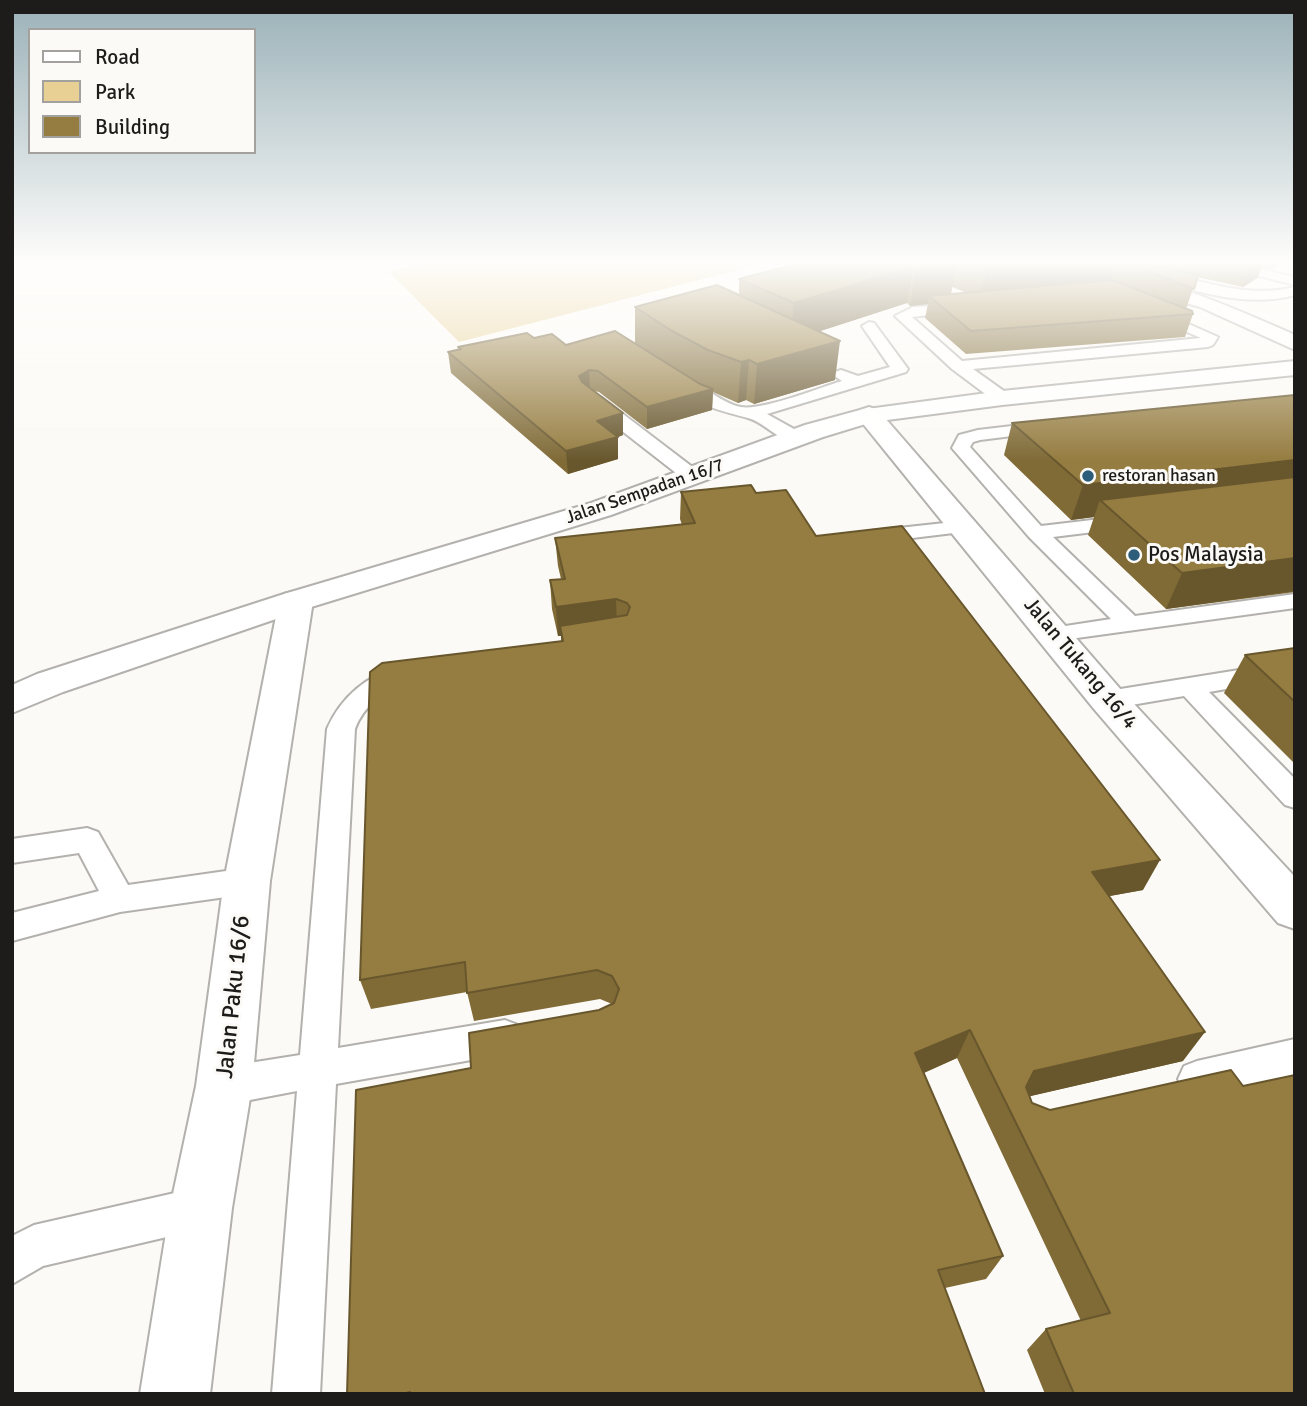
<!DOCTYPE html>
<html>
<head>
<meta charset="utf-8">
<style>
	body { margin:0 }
	#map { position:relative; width:1307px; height:1406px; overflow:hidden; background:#fcfaf6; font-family:Signika,sans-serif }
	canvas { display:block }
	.frame { position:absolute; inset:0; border:14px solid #1d1c1b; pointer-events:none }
	.legend { position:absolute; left:28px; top:28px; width:228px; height:126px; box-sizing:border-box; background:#fcfaf6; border:2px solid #a3a19e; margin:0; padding:9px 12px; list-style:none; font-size:21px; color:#1d1c1b }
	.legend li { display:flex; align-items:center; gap:14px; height:35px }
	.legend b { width:35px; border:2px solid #a3a19e }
</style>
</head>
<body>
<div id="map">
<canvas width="1307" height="1406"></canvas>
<div class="frame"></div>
<ul class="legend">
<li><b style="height:9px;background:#fff"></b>Road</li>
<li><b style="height:19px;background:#e8d095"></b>Park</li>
<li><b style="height:19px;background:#957c40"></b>Building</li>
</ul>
</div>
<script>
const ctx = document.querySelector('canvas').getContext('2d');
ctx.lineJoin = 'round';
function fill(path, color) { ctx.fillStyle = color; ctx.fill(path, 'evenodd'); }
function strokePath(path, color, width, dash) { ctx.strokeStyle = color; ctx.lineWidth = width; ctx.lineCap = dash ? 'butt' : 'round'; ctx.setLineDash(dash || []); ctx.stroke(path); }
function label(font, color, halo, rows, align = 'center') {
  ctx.font = font + ' Signika,sans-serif'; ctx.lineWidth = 6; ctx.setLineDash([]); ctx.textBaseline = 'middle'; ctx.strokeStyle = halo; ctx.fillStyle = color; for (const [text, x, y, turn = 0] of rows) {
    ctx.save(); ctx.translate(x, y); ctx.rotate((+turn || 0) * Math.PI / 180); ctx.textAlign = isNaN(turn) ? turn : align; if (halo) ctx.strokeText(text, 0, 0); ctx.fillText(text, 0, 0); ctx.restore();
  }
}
const green = new Path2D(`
	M423 264H761L459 342 389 272Z`);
const service = new Path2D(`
	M1105 264C1169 264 1230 303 1295 287V295C1245 309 1189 289 1140 276 1129 273 1114 271 1105 264Z
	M1212 264H1237L1295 277V285Z
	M961 304 966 305V311L912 317 962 361 1201 338 1152 317V311L1157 310 1218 337 1213 345 1208 347 973 369 1008 394 1010 398 1008 402H996L952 369 895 316 913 307Z
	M869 322 874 323 908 369 906 372 767 414 803 434 806 438 803 442C783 447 767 423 748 418 722 411 693 405 674 383L676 380C694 375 720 404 741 407 761 411 819 388 842 381L833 375 835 372 841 370 858 376 890 367 862 326Z
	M596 397 602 398 699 472 702 476 699 480H685L590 406 588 402Z
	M1046 422 1055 427 1052 431 980 440 973 442 970 447 1041 526 1126 516 1133 518 1136 522 1133 526 1126 528 1053 537 1135 616 1295 594V608L1055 641 1046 639 1043 634 1046 629 1111 619 1029 537 952 448 959 435 978 430Z
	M963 521 970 523 973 527 970 531 871 543 864 541 860 537 864 533 871 531Z
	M1295 661V677L1209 692 1295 779V808L1285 805 1184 696 1108 709 1099 706 1095 700 1099 694 1108 691Z
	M401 666 410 668 414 674 410 680C386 691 364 704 355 729L338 1048 505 1020 518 1025 523 1037 518 1049 505 1054 336 1084 320 1394H272L297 1091 224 1105 211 1099 205 1086 211 1073 224 1067 300 1055 327 729C341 697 367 675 401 666Z
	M87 828 98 832 128 885 247 868 258 872 263 881 258 890 247 894 120 912 12 941V913L99 891 79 853 12 863V839Z
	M1295 1039V1075L1197 1097 1184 1092 1178 1079 1184 1066 1197 1061Z
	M201 1187 216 1193 222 1208 216 1223 201 1229 43 1266 12 1284V1236L34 1225Z`);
const minor = new Path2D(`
	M869 407 878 410 1122 691 1295 877V929L1278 923 1094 709 860 420 856 415 860 410Z
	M296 591 308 594 313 601 270 881 252 1086 232 1208 210 1394H140L170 1208 196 1086 224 881 279 601 284 594Z`);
const tertiary = new Path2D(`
	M1058 264C1134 264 1225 304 1295 335V350L1200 307 1060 268Z
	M1295 361V375L1002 405 872 422 823 437 611 515 308 608 63 692 12 713V685L37 674 284 594 591 503 805 425 860 410 1002 391Z`);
const wall = new Path2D(`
	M796 264H1279L1272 269 1262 267 1257 278 1243 287 1197 277 1186 309 1193 314 1185 337 966 354 925 318 928 304 910 306 907 303 819 331 835 380 754 404 746 400 738 403 713 392 712 410 647 429 599 392 594 391 623 413V435L618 437V459L568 474 451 373 448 352 459 350 458 347 534 338 566 345 635 343V307L739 295V279ZM952 287 967 293 951 295Z
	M1295 395V592L1166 609 1088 535 1094 517 1071 520 1004 455 1012 423Z
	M681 492 756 493 816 536 1143 890 1109 896 1183 1061 1030 1096 1032 1103 1295 1394H1045L1027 1350 1046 1329 1081 1321 957 1058 924 1073 1003 1256 986 1279 945 1288 471 1068 612 1004 600 999 474 1021 467 992 371 1009 360 980 561 641V636H558L552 609 550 580 561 579 558 566 555 538 682 525 680 519Z
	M1295 648V764L1224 693 1245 655Z`);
const shadedWall = new Path2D(`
	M1052 264H1115L1108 288 980 298 987 269Z
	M1252 264H1263L1257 278 1243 287Z
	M957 266 949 301 929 296 928 304 910 306 916 270Z
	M913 267 907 303 790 341 794 303Z
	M840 341 835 380 754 404 757 364Z
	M749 360 746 400 738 403 741 362Z
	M589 370 590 391 580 397 579 376Z
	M713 389 712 410 647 429V407Z
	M623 413V435L618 437V459L568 474 566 451 597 421Z
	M1295 460V492L1100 500 1094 517 1071 520 1083 485Z
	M1295 558V591L1166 609 1182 573Z
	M616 599 617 628 560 626 561 636H558L556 607Z
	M1160 860 1143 890 1077 902 1092 872Z
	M970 1030 957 1058 905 1081 915 1053Z
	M1205 1032 1183 1061 1018 1099 1034 1071Z`);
const building = new Path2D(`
	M796 264H952L957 266 916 270 913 267 794 303 739 279Z
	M974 264H1052L987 269Z
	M1129 264H1151L1198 276 1194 289Z
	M1112 280 1192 311 1193 314 971 331 929 296Z
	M717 285 840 341 757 364 749 360 741 362 708 350 672 331 635 307Z
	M615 331 700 384 713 389 647 407 598 371 589 370 579 376 582 382 623 413 597 421 618 437 566 451 448 352 461 349 458 347 527 333 534 338 552 334 566 345Z
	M1295 395V460L1083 485 1012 423Z
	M1295 477V558L1182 573 1100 500Z
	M751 485 756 493 786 490 816 536 902 526 1160 860 1092 872 1205 1032 1034 1071 1026 1087 1032 1103 1050 1110 1231 1070 1243 1086 1295 1075V1394H1074L1046 1329 1110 1313 970 1030 915 1053 1003 1256 938 1270 985 1394H410V1392L402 1394H347L356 1090 471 1068 469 1033 599 1010 614 1003 619 989 612 976 597 970 467 993 465 962 360 980 370 672 382 663 563 641 560 626 627 615 630 607 627 603 616 599 556 607 550 580 565 579 555 538 695 523 681 492Z
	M1295 648V702L1245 655Z`);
const markers = [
	[1088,476,7,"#2c5d7b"],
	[1134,555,7,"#2c5d7b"]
];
const farPoinames = [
	["restoran hasan",1102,476]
];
const farStreetnames = [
	["Jalan Sempadan 16/7",645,492,-19]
];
const poiNames = [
	["Pos Malaysia",1148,555]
];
const streetNames = [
	["Jalan Tukang 16/4",1080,664,50]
];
const nearStreetnames = [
	["Jalan Paku 16/6",234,997,-84]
];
fill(green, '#e8d095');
strokePath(service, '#b3b1ad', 4);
strokePath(minor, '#b3b1ad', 4);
strokePath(tertiary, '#b3b1ad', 4);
fill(service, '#fff');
fill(minor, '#fff');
fill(tertiary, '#fff');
fill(wall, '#806b37');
fill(shadedWall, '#68572d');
fill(building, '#957c40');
strokePath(building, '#68572d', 2);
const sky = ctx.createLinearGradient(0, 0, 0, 461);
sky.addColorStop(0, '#9ab1b8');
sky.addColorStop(0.57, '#fefdfb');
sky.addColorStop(1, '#fefdfb00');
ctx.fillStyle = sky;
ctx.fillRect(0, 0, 1307, 461);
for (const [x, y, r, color] of markers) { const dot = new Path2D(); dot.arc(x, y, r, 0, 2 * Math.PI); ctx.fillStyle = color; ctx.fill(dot); strokePath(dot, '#fcfaf6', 2.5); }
label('18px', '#1d1c1b', '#fcfaf6', farPoinames, 'left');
label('18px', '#1d1c1b', '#fcfaf6', farStreetnames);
label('21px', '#1d1c1b', '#fcfaf6', poiNames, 'left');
label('21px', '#1d1c1b', '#fcfaf6', streetNames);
label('24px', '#1d1c1b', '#fcfaf6', nearStreetnames);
</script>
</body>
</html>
